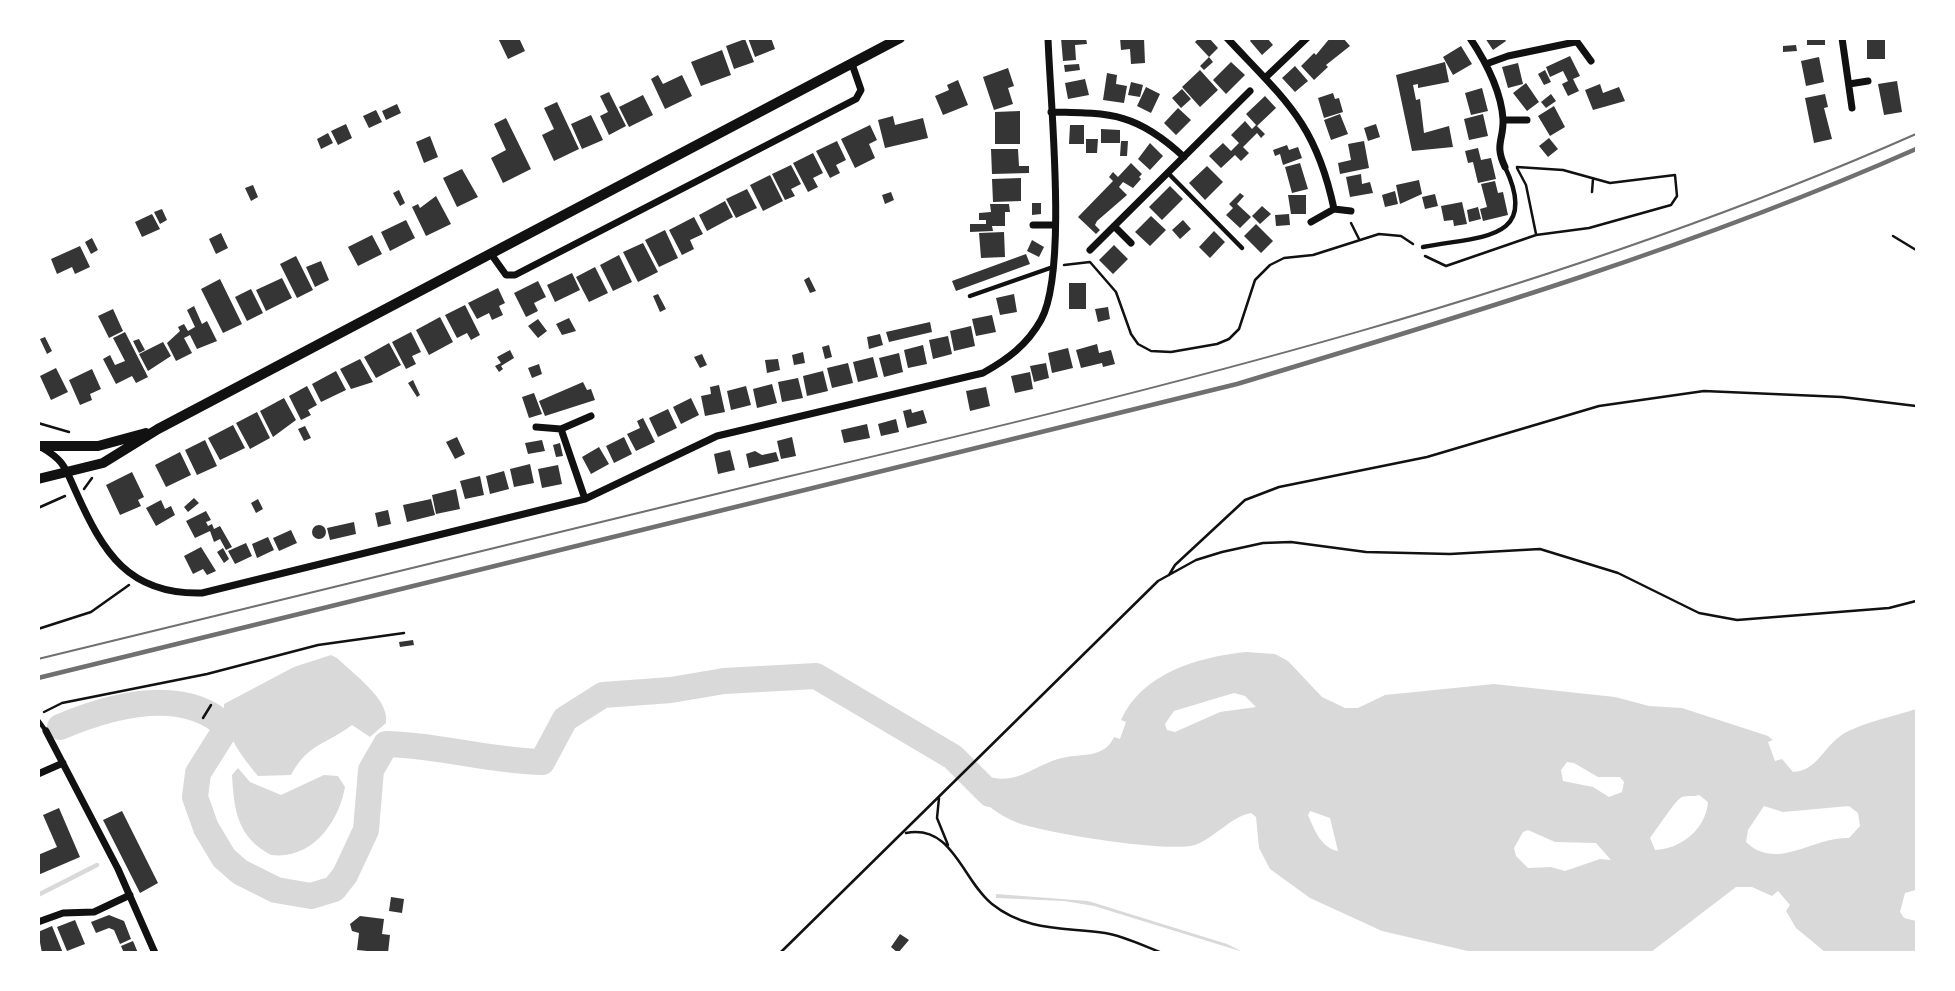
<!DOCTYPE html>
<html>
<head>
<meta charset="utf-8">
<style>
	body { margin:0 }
	#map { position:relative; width:1955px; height:991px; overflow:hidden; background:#fff; font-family:"DejaVu Sans",sans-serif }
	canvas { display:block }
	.frame { position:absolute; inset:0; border:40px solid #fff; pointer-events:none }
</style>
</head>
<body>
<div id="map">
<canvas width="1955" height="991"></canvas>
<div class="frame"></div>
</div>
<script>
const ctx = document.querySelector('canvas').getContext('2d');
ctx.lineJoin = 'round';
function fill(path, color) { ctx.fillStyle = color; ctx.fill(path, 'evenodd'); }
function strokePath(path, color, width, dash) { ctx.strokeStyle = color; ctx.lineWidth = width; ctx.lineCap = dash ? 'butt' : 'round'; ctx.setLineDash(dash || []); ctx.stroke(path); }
const water = new Path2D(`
	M1246 652 1275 654 1288 661 1322 697 1345 708H1358L1385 695 1494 684 1615 697 1649 706 1682 708 1768 736 1773 740 1768 742 1775 761 1782 759 1793 772C1816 771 1822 750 1839 737 1855 724 1896 716 1916 709V890L1905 893 1900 912 1904 918 1916 921V952H1825L1796 928 1786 911 1790 905 1778 891 1772 896 1752 887H1736L1651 952H1472L1382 931 1310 898 1270 869 1259 848 1256 817 1251 813C1230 817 1215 838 1195 845 1168 853 1046 833 1018 823 996 815 979 798 962 781L977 764 990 777C1018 785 1036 764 1062 758 1082 753 1104 759 1114 737L1120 739 1126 722 1121 720C1142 673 1198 657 1246 652ZM1234 693 1245 696 1256 707 1220 712 1175 732 1167 730 1165 724 1174 711ZM1567 762 1574 763 1598 777H1620L1624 782 1622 792 1609 797 1593 787 1563 781 1561 770ZM1699 795 1708 802C1706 829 1681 849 1655 850L1650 838C1657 829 1676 799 1682 797 1688 795 1694 797 1699 795ZM1764 806 1783 812 1849 806 1858 813 1860 826 1849 838C1814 836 1777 872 1746 842L1748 830ZM1310 811 1330 818 1338 851C1321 848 1314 829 1308 815ZM1528 830 1555 842 1596 843 1611 860 1600 859 1565 871 1551 867 1528 868 1516 856 1514 848 1523 832Z
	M331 655 337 658C352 673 390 699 386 723L370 737 352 725C326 745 308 743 291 775L258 776C240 754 224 734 224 704L294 667Z
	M238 768 250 782 281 795 324 775 338 776 345 787C339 821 313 860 271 855 237 837 234 810 232 775Z
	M996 894 1088 901 1227 944 1243 952 1094 906 1064 901 996 898Z`);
const stream = new Path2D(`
	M38 895 97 865`);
const river = new Path2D(`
	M60 727C110 706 182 685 227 727L198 773 195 797 206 828 224 858 240 872 276 890 311 896 334 889 345 875 366 830 371 770 386 744C439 745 490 761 542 762L565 719 603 695 671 690 724 681 816 676 953 757 990 794`);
const building = new Path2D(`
	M498 38H519L525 51 508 59Z
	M748 38H771L775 49 755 57Z
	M1061 38H1086L1087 44 1075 45 1076 60 1063 61Z
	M1120 38H1144L1145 63 1131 64 1130 49 1121 50Z
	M1199 38H1209L1218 48 1209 57 1195 42Z
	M1252 38H1267L1273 45 1262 55 1250 41Z
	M1330 38H1343L1350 46 1326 65 1328 67 1314 80 1301 66 1314 53 1316 55Z
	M1485 38H1504L1506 41 1493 50Z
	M1807 38H1825V45H1807Z
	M1867 38H1885V59H1867Z
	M745 39 754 62 734 69 726 46Z
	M1796 45 1797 51 1783 52V46Z
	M1461 46 1472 64 1453 75 1443 57Z
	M722 50 731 75 701 86 691 62Z
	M1570 56 1580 76 1573 79 1579 91 1568 96 1562 84 1568 81 1563 71 1550 77 1546 67Z
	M1209 57 1213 62 1204 70 1200 66Z
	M1819 57 1824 82 1806 86 1801 61Z
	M1231 62 1245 75 1226 94 1213 80Z
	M1445 62 1449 82 1418 88V84L1413 85 1416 100 1420 99 1424 133 1449 126 1453 147 1412 151 1396 75Z
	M1518 63 1523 84 1508 88 1502 67Z
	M1079 64 1080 70 1065 72 1064 65Z
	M1295 66 1308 81 1295 92 1282 78Z
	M1008 68 1014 86 1008 88 1013 104 994 110 983 77Z
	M1200 70 1218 90 1200 107 1182 87Z
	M1545 70 1551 82 1544 85 1538 74Z
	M1107 73 1117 75 1116 84 1127 86 1124 103 1103 100Z
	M658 75 663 84 682 75 692 96 665 109 651 79Z
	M1085 79 1089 95 1068 99 1065 83Z
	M958 80 968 105 943 115 935 96 949 90 947 85Z
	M1897 81 1902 112 1884 115 1878 84Z
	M1131 82 1143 85 1140 97 1128 95Z
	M1526 83 1539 102 1527 111 1513 93Z
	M1600 84 1603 93 1619 87 1625 101 1593 110 1585 90Z
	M1146 87 1160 94 1151 113 1137 106Z
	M1482 88 1488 111 1471 115 1465 93Z
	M1182 89 1191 99 1181 108 1172 98Z
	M609 92 626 126 609 135 600 116 608 112 600 96Z
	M1333 93 1335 99 1339 98 1343 112 1324 118 1318 98Z
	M1551 94 1556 101 1546 108 1541 102Z
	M1825 94 1828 107 1824 108 1832 139 1814 143 1805 98Z
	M643 95 653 115 629 127 619 107Z
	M1265 96 1276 108 1257 126 1246 114Z
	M557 102 579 149 554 161 542 135 554 129 544 108Z
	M397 104 401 113 386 120 382 111Z
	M1554 106 1565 127 1550 136 1538 116Z
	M1178 108 1191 120 1176 135 1164 123Z
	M376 110 382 122 369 128 363 116Z
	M1020 111V144H995V112Z
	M1340 114 1348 134 1331 140 1324 120Z
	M1483 114 1488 136 1469 140 1464 119Z
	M591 115 603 140 582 149 571 124Z
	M893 116 895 125 923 118 928 138 885 148 878 120Z
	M506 118 531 169 503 183 491 158 506 150 494 124Z
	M1245 121 1252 129 1256 125 1265 134 1261 138 1257 133 1243 147 1249 153 1241 161 1235 155 1221 168 1209 156 1223 143 1231 151 1239 143 1231 135Z
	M346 124 352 138 338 145 331 131Z
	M1376 124 1380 137 1368 141 1364 128Z
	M870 125 877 140 869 144 875 158 855 168 841 139Z
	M1070 125H1084V144H1069Z
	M1101 129 1120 130V143H1101Z
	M328 133 333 143 321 149 317 139Z
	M430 136 438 157 424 163 416 142Z
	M1549 138 1558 149 1548 157 1539 146Z
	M1086 139H1098L1097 153H1086Z
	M837 141 846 160 836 165 840 173 830 178 816 151Z
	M1121 141H1128L1127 156H1120Z
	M1364 141 1369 168 1340 174 1338 163 1351 160 1348 144Z
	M1150 143 1163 156 1150 170 1138 159Z
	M1287 145 1289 150 1298 147 1302 158 1283 165 1280 154 1275 156 1273 150Z
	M1478 148 1481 160 1491 158 1496 179 1478 183 1473 162 1468 163 1465 151Z
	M991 149H1018L1019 166H1029V173L992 174Z
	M813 153 823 173 813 178 818 187 808 192 793 163Z
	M1131 163 1142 174 1139 177 1141 179 1133 188 1123 182 1119 187 1127 195 1097 221 1095 225 1100 230 1096 234 1078 217 1113 181 1109 177 1113 172 1118 177Z
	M1300 163 1308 189 1292 193 1285 167Z
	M791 165 801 184 791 189 795 196 785 200 772 174Z
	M1207 166 1223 182 1205 200 1189 183Z
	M462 169 478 197 457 207 443 178Z
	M1361 174 1362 184 1370 182 1373 193 1350 197 1346 177Z
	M770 175 783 201 763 211 750 185Z
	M1021 178V201L993 202 992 179Z
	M1419 180 1422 194 1400 204 1396 185Z
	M1495 181 1498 193 1503 192 1508 215 1483 221 1480 209 1487 207 1481 184Z
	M253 185 258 197 251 201 245 188Z
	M1170 186 1183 199 1162 220 1149 207Z
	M747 189 757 208 736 218 726 199Z
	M399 190 405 203 400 206 393 193Z
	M1395 191 1398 204 1385 207 1382 195Z
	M891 192 894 200 885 204 882 195Z
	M1240 193 1244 196 1237 204 1251 217 1240 228 1226 215 1233 208 1229 204Z
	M1435 194 1438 206 1425 209 1422 197Z
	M1288 195H1306V214H1291Z
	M436 196 451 224 426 236 412 207 418 204 420 208Z
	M725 201 733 217 707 231 699 215Z
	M1462 202 1467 224 1454 226 1453 220 1444 221 1441 206Z
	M1032 203H1041V214L1032 215Z
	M990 204H1009L1010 212H1005V226H992L993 231 970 232V224H986V220H979V213L991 212Z
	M1262 206 1271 214 1260 224 1252 216Z
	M1478 207 1481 219 1469 222 1467 210Z
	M162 209 167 220 160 224 154 212Z
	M152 214 160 229 142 237 135 222Z
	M1289 214 1290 225 1276 226 1275 215Z
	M1151 216 1166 230 1150 246 1135 232Z
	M694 217 703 234 690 240 694 249 682 255 669 230Z
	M406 220 415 238 390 251 381 232Z
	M1183 220 1191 229 1180 239 1172 230Z
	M1256 224 1273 241 1261 253 1244 236Z
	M665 230 678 258 659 267 645 240Z
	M1214 231 1225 242 1210 258 1199 247Z
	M1004 232 1005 257 981 258 979 233Z
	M221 233 228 248 216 254 209 239Z
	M372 235 382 254 358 266 348 247Z
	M92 238 98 250 91 254 85 242Z
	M1032 240 1044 247 1039 257 1027 251Z
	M643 243 658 272 638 282 623 252Z
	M1114 245 1128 259 1113 274 1099 260Z
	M80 246 90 267 75 274 72 267 57 274 51 259Z
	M1026 254 1030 264 956 291 952 281Z
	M619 255 632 282 613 291 600 265Z
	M296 256 313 290 297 298 280 264Z
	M321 261 329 280 315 287 306 267Z
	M595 267 608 293 589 302 576 277Z
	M572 273 580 290 555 302 547 285Z
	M809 277 816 291 810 293 804 280Z
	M282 278 292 298 266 311 256 290Z
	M220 279 242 324 223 333 201 289Z
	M538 281 546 297 534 303 538 311 526 317 514 293Z
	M1069 283H1086V309H1069Z
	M498 288 505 303 499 306 503 315 492 320 489 313 477 319 468 303Z
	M251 289 263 313 247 321 235 297Z
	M658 294 666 309 660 312 653 296Z
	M1014 294 1017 312 1000 315 996 298Z
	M465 305 480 335 471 340 467 333 457 338 445 315Z
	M194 306 202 324 207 321 217 341 197 349 190 335 184 338 192 353 176 361 167 343 180 331 178 327 184 324 188 331 195 327 187 310Z
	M1108 307 1110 319 1098 322 1095 309Z
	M113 309 123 331 109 338 98 316Z
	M992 315 996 332 976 336 972 319Z
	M440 317 453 342 429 355 416 330Z
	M569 318 576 331 562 335 556 324Z
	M538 319 547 331 538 338 528 326Z
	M930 322 932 332 889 342 886 332Z
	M971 326 975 346 954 351 950 331Z
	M125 332 148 377 136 383 132 376 116 384 103 359 110 355 115 365 125 361 113 338Z
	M411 332 421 352 412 356 416 364 406 369 392 342Z
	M880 334 883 345 869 349 867 337Z
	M948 336 952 354 933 359 929 340Z
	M45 337 52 351 47 354 40 339Z
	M139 339 145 350 139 353 133 341Z
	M163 342 171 356 148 371 139 354Z
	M389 343 401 365 376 378 364 357Z
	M1097 344 1099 353 1111 350 1115 364 1103 367 1102 363 1081 368 1076 350Z
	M829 345 832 357 825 359 822 347Z
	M923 345 927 364 908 368 904 350Z
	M1068 348 1073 368 1052 373 1048 353Z
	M510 350 514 358 501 366 503 369 499 372 495 366 501 363 497 357Z
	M803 352 805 363 794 365 792 355Z
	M899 353 903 372 884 377 879 358Z
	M702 354 707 365 700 368 694 357Z
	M873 357 878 377 858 382 853 362Z
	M360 359 373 382 351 389 340 369Z
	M778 359 780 370 767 373 765 360Z
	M848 363 853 383 832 388 827 368Z
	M1046 363 1049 378 1034 382 1030 366Z
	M539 364 542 374 532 378 528 368Z
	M56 368 68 392 51 400 40 376Z
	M92 369 101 389 90 394 92 400 80 405 69 380Z
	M336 371 346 390 321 402 312 384Z
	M823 371 828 391 807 396 803 376Z
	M1030 372 1033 389 1015 393 1011 376Z
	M798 378 803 398 782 402 778 382Z
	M413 380 420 395 417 397 408 383Z
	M583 382 587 390 591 389 595 400 545 416 539 401Z
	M772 384 777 403 757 408 753 389Z
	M719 385 725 412 705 416 701 396 711 394 710 387Z
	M307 386 317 405 308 410 311 415 301 420 289 396Z
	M746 386 751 405 731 410 727 391Z
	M986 387 990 406 970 411 966 391Z
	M534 393 542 414 529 418 522 397Z
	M284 398 296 420 273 437 260 411Z
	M691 398 699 415 681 424 673 407Z
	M668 409 677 428 658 437 649 418Z
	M911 409 912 413 923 410 927 423 907 428 903 411Z
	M257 412 270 438 250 449 236 423Z
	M643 418 655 442 636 451 627 434 640 428 637 421Z
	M896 419 899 432 881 436 878 424Z
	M867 424 870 438 844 443 841 430Z
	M233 425 245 448 220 460 208 438Z
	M305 426 311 438 304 441 298 429Z
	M457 437 465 454 455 459 446 442Z
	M624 437 632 454 614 463 606 446Z
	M792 437 796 456 781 459 777 441Z
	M205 440 217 466 197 475 185 450Z
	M542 440 545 451 528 454 525 443Z
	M560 443 563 456 556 457 553 445Z
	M599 447 609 464 591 474 582 457Z
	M730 450 735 470 718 474 714 454Z
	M755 451 762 455 776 452 779 461 749 468 746 454Z
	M180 452 191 475 166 487 155 465Z
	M530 464 534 483 514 487 510 469Z
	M558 465 562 484 542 488 538 469Z
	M504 471 509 489 490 494 486 476Z
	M132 472 144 497 138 500 141 506 120 515 106 485Z
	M480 476 484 495 465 499 460 481Z
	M456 489 460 509 436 514 432 495Z
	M194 498 199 503 188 512 184 507Z
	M258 499 263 509 256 513 251 503Z
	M431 499 435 515 407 522 403 505Z
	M161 500 165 509 171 506 175 515 156 526 146 508Z
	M388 510 391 524 378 527 375 513Z
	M206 511 211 520 206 522 208 526 212 524 214 529 220 526 232 547 226 550 220 539 214 542 210 531 195 538 186 521Z
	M354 522 356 534 330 540 327 528Z
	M312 532a7 7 0 1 1 14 0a7 7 0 1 1-14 0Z
	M291 530 297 543 279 551 273 538Z
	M268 537 274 550 257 558 252 544Z
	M246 543 252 556 235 564 228 551Z
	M201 547 216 571 207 575 203 569 193 574 184 556Z
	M223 548 229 559 224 563 217 552Z
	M413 640 414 645 400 647 399 642Z
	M59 808 80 857 38 875V855L57 847 43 815Z
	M122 811 158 883 140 893 103 820Z
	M391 897 404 899 402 913 389 911Z
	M109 915 124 921 131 939 120 944 114 930 109 928 96 933 91 922Z
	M360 916 384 919 382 934 390 935 388 953 357 950 359 933 352 931 350 924Z
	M75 920 85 944 67 951 57 927Z
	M52 926 63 953H42L38 932Z
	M900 934 909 940 898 953 891 947Z
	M133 941 138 953H124L121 946Z`);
const path = new Path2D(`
	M1517 168 1526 185 1536 234
	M1592 192 1593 179
	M1351 223 1359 239
	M1893 236 1916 250
	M1425 256 1446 266 1536 235 1589 228 1671 205 1677 196 1675 175 1610 183 1563 170 1517 167
	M1064 265 1090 262 1116 292 1131 334 1138 344 1151 351 1171 352 1217 344 1229 339 1239 329 1255 280 1270 265 1284 258 1313 255 1379 234 1401 236 1413 244
	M38 423 69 432
	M84 489 92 478
	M38 508 65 496
	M1169 575 1175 565 1245 500 1279 487 1427 457 1599 406 1704 391 1842 397 1916 406
	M38 629 91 612 129 585
	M44 712 62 703 207 674 318 645 404 633
	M203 718 211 705
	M939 798 937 818 948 845
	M906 833C953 824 962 880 992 904 1027 932 1065 927 1105 933 1124 936 1144 946 1162 953
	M780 953 1158 581 1196 560 1222 552 1263 543 1291 542 1366 552 1450 554 1540 549 1618 573 1699 613 1737 620 1889 608 1916 601`);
const service = new Path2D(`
	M1168 173 1242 248
	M1423 247C1478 236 1541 242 1505 167
	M970 296 1053 267
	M38 720 46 731`);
const minor = new Path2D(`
	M1227 38C1285 100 1316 123 1334 209
	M1470 38C1486 62 1501 90 1503 119 1504 140 1494 144 1505 167
	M1842 38 1852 108
	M1575 39 1591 61
	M1486 64 1508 56 1575 42
	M1265 78 1307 38
	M1849 84 1868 81
	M1051 112C1112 113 1137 113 1184 157
	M1503 120H1527
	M1311 222 1334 209 1351 211
	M1033 225H1055
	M1114 226 1131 243
	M1090 250 1250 91
	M491 254 506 275H515L856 99 861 90 852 64
	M536 427 561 429 591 416
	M561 429 585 499
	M41 447C65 461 65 468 76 492 103 552 128 595 202 593L585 499 717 436 983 373C1008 359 1027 345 1041 320 1068 271 1050 100 1048 38
	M46 731 118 869 155 953
	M38 774 63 763
	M38 922 63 913 94 912 130 895`);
const tertiary = new Path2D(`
	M38 446H98L146 433
	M38 479 103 463 158 429 900 38`);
const tram = new Path2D(`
	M38 659C286 598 534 537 782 478 1167 387 1554 294 1916 134`);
const rail = new Path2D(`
	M38 678 1237 384C1467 315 1697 246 1916 149`);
fill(water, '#d9d9d9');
strokePath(stream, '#d9d9d9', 4.5);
strokePath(river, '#d9d9d9', 26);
fill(building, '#353535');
strokePath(path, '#111', 2.5);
strokePath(service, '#111', 4.5);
strokePath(minor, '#111', 7);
strokePath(tertiary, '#111', 10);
strokePath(tram, '#707070', 2);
strokePath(rail, '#707070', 4.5);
</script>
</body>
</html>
